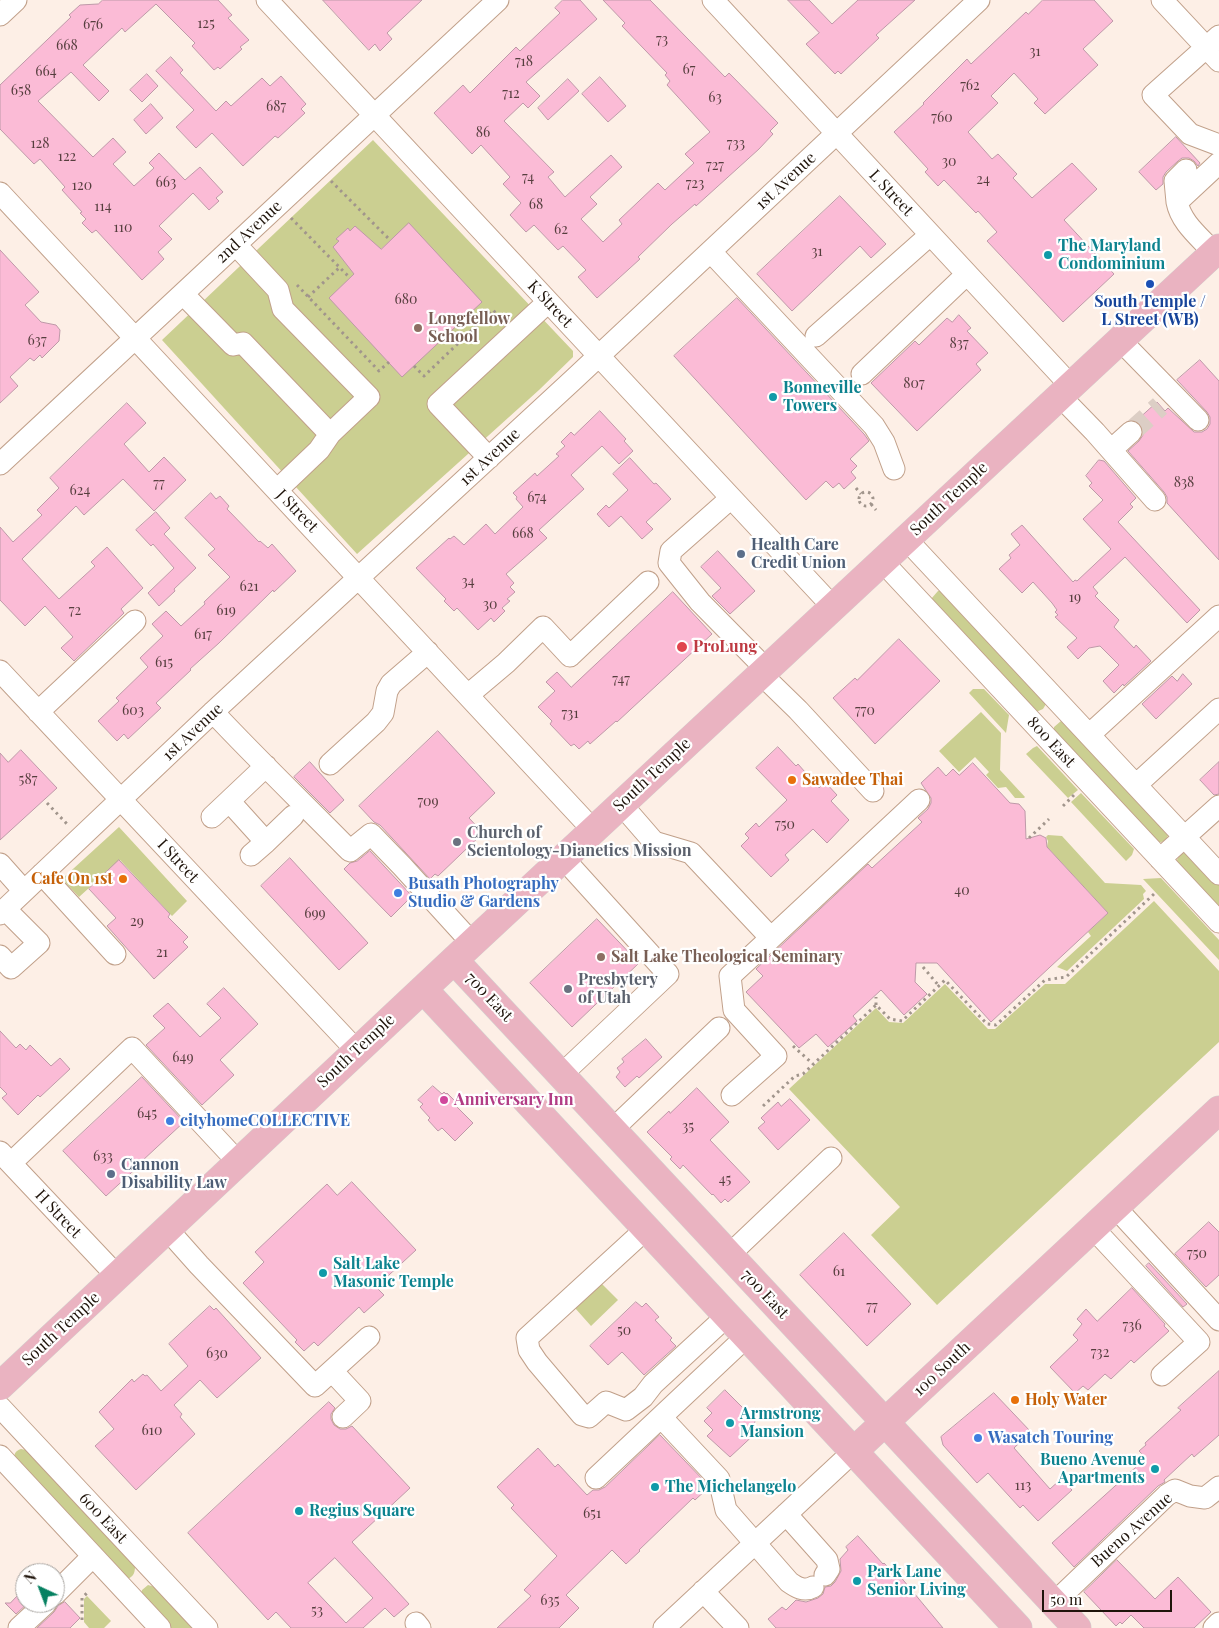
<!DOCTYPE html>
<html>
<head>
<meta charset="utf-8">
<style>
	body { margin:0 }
	#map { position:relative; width:1219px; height:1628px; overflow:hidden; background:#fdefe6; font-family:"Playfair Display",serif }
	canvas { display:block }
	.north { position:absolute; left:15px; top:1563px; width:50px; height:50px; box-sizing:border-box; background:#fff; border:1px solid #a5a19d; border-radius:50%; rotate:317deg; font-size:14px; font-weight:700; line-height:20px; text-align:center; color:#1f140b }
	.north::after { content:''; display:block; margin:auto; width:18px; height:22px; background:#068161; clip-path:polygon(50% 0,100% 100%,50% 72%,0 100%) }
	.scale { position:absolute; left:1042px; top:1590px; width:130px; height:22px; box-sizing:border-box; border:2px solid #1f140b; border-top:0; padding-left:6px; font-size:15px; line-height:18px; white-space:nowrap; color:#1f140b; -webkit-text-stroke:4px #fff; paint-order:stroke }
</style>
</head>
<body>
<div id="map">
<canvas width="1219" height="1628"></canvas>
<div class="north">N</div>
<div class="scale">50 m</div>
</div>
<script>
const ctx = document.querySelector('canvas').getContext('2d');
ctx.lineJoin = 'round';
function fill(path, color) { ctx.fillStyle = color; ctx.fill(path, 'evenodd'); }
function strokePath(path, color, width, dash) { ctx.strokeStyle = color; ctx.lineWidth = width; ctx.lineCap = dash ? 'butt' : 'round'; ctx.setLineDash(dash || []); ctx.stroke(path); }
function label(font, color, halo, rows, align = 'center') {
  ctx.font = font + ' "Playfair Display",serif'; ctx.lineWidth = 4.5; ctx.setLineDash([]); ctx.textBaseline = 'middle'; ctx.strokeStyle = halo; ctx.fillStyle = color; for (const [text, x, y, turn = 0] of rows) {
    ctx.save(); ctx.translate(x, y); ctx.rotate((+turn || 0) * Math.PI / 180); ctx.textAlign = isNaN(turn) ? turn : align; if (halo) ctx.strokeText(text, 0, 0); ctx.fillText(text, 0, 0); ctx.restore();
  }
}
const green = new Path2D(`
	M373 140 573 351V357L539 390 357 554 162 340Z
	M943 590 1046 704 1043 709 1036 712 931 599 938 591Z
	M973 689H984L1009 715 1006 733 969 693Z
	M981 712 1001 733 1000 770 1025 797 1024 798H1015L1006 787 998 788 986 775 989 772 975 757 959 772 939 751Z
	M1061 721 1065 722 1169 834 1165 841 1157 843 1054 732V727Z
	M1037 746 1078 790 1068 798 1026 754 1033 748Z
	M1081 793 1134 849 1132 855 1126 861 1071 802Z
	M119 827 187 901 172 916 120 860 79 897 62 879Z
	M1048 835 1062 836 1105 883 1141 885 1146 891 1143 894 1144 899 1067 971 1057 967 1091 936 1088 932 1108 913 1047 847 1048 841 1046 837Z
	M1188 852 1219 884V912L1176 864C1177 857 1181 853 1188 852Z
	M1161 878 1219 940V960L1143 879Z
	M1154 901 1219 971V1042L937 1305 871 1235 900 1207 789 1089 876 1008 889 1022 903 1023 945 984 988 1029H995L1045 984H1065Z
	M601 1283 618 1300 591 1326 575 1308Z
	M21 1449 26 1450 135 1566C135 1572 134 1576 128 1579L14 1460C14 1454 15 1451 21 1449Z
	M148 1585 155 1587 194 1628H168L141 1594 142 1590Z
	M87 1596 111 1621 104 1628H89L84 1622V1599Z`);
const building = new Path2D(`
	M103 0H218L232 15 228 18 249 40 240 47 242 49 220 69 218 67 214 70 192 46 195 43 156 4 125 32 122 28 83 65 109 91 99 101 71 72 38 101 93 157 113 138 126 152 113 164 134 186 154 168 149 163 159 153 185 180 200 167 223 192 216 198 219 201 209 210 193 193 159 226 172 239 158 252 164 259 142 280 96 230 92 233 82 223 86 219 80 213 82 212 62 190 65 187 40 159 34 164 0 129V85L71 17 69 15 80 5 98 4Z
	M323 0H422L387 33 392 39 380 51 375 44 369 50Z
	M563 0H580L597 19 526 82 540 96 528 108 523 103 504 121 554 172 548 177 565 197 611 155 622 167 590 197 597 204 581 219 603 242 622 224 619 220 658 183 665 190 694 163 685 154 710 132 667 85 670 81 665 75 667 73 622 26 625 23 603 0H650L725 77 729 73 778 123 770 131 773 134 759 149 696 206 695 204 672 224 638 257 640 259 597 298 578 277 586 270 563 246 558 250 534 225 526 232 510 215 521 203 503 184 510 177 481 145 472 154 434 113 463 85 470 93 516 47 520 51 560 13 555 8Z
	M788 0H809L832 24 858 0H915L876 35 879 38 841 74 838 71 835 74 806 44 819 33Z
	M1043 0H1094L1113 21 1083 49 1098 65 1045 114 1034 103 1038 99 1014 73 991 96 998 103 968 132 992 159 998 154 1017 174 1013 178 1032 198 1072 163 1097 189 1064 220 1114 274 1063 322 987 241 997 232 978 211 976 213 944 180 938 186 925 172 928 169 894 132 924 104 923 103 967 59 971 64 1026 12 1028 14Z
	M171 57 183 70 180 73 216 111 226 101 231 106 262 78 270 86 281 76 306 104 301 109 305 113 278 138 275 136 243 166 212 133 196 148 176 127 194 110 156 71Z
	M147 74 158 86 142 102 130 90Z
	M600 77 626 106 608 122 582 94Z
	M568 79 579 91 548 120 538 108Z
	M151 104 163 118 146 134 134 120Z
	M1176 137 1200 163 1198 166 1194 161 1189 158H1182L1178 161 1166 172 1163 177V184L1156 190 1139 172Z
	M840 196 886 244 871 258 860 246 792 311 757 274Z
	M409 223 482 302 402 377 329 298 354 274 333 247 339 241 336 239 348 228 350 231 355 226 381 249Z
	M0 250 39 292 25 305 41 322 56 325 60 330 59 341 42 358 40 355 34 361 30 358 10 377 18 386 0 403Z
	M737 298 864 434 869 441 850 459 857 466 851 472 856 478 844 489 839 483 833 488 826 481 806 500 674 356Z
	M959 315 971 328 967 331 988 353 976 364 981 370 917 431 871 383 915 341 919 345 947 318 952 322Z
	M1200 360 1219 381V560L1167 503V497L1164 492 1128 451 1139 441 1143 435V429L1141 424 1136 421 1157 402 1165 411 1168 408 1194 432H1202L1207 429 1210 424V417L1207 412 1177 380Z
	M127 403 146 423 124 444 149 472 164 457 186 480 154 511 123 479 84 515 76 506 22 559 59 599 95 566 91 562 107 547 143 588 121 609 124 613 74 661 61 648 73 637 45 606 25 626 0 600V527L13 542 42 515 37 510 59 488 50 478Z
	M600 411 626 439 624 441 633 451 619 464 602 446 571 475 584 489 539 530 547 538 506 574 514 583 510 587 515 592 507 599 510 601 502 608 505 611 494 622 491 618 478 630 457 608 454 611 444 601 446 599 416 568 449 538 450 539 454 536 464 545 486 524 495 534 523 507 516 499 517 497 513 493 535 473 537 476 559 456 556 454 565 446 561 442 571 432 574 435Z
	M630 458 654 484 656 483 671 499 646 522 653 529 642 539 621 516 609 527 597 514 606 505 609 508 628 490 613 474Z
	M1099 460 1104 461 1136 498 1130 504 1133 507 1118 522 1200 610 1187 623 1125 557 1093 587 1098 593 1095 596 1119 620 1114 627 1134 648 1136 645 1151 661 1124 686 1123 684 1114 693 1103 681 1119 665 1100 646 1089 648 1078 659 1067 647 1077 638 1055 617 1058 615 1055 612 1057 610 1052 603 1033 582 1022 593 999 569 1011 558 1009 555 1020 545 1011 534 1022 525 1073 582 1075 580 1077 581 1111 549 1083 519 1103 500 1089 486 1092 483 1086 476Z
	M211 493 216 499 220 496 229 506 227 509 259 542 260 541 268 548 272 544 296 571 274 592 273 590 219 643 190 669 191 670 156 703 161 708 128 739 124 734 117 741 98 721 119 701 116 698 148 667 140 658 163 636 152 624 166 611 181 626 205 604 204 602 230 577 208 555 215 549 185 518Z
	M156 512 170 528 164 534 196 568 174 589 175 591 159 606 148 593 174 568 153 544 151 546 136 530Z
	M718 551 755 591 730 614 712 596 721 588 701 567Z
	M673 592 712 634 617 722 616 721 590 744 588 741 579 749 574 744 571 746 550 724 552 721 538 707 555 691 546 682 557 672 571 687Z
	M899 639 940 681 875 744 833 698 855 678 857 680Z
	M1183 674 1192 684 1156 719 1142 704 1172 676 1177 681Z
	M438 731 495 793 469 818 483 833 438 876 435 874 430 879 380 825 374 822 359 806Z
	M778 747 796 766 798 764 819 788 825 782 837 795 831 801 849 820 827 843 813 829 785 855 789 860 771 877 741 846 749 838 745 834 756 823 759 827 787 800 756 768Z
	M21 750 57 788 0 840V753L8 762Z
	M310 762 344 800 330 813 294 777Z
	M1219 762V794L1214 795 1200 780Z
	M973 763 1010 803 1019 804 1025 811 1026 839 1040 835 1046 838 1047 847 1108 913 991 1022 937 963H916L915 982 927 994 904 1015 881 990 853 1016 857 1021 828 1047 816 1034 799 1048 746 992 763 976 756 969 868 864 872 868 922 822 918 818 928 809 931 803V798L921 783 938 767 946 776 953 769 959 775Z
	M370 851 412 896 391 917 344 869 350 863 357 861Z
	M290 858 368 943 339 970 261 886Z
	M119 860 170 914 168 917 188 937 183 942 188 947 154 979 107 926 116 918 89 889Z
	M597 919 639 963 572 1027 530 983Z
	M224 988 258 1024 220 1060 234 1075 202 1105 146 1045 165 1028 153 1016 168 1003 200 1037 221 1018 207 1004Z
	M0 1031 16 1048 20 1044 26 1050 30 1045 51 1066 60 1058 70 1069 40 1097 38 1095 18 1115 2 1098 7 1094 0 1087Z
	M646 1039 662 1057 639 1078 637 1076 625 1087 616 1077 620 1072 617 1068 624 1062 622 1059Z
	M142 1077 184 1122 142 1161 143 1162 106 1196 63 1151Z
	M433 1086 442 1094 444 1092 446 1094 447 1093 458 1104 456 1106 473 1123 455 1141 442 1128 438 1131 428 1120 430 1118 420 1107 423 1104 418 1100Z
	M697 1088 729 1122 710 1140 750 1182 728 1202 725 1199 721 1203 713 1194 712 1195 683 1165 680 1169 670 1159 672 1157 647 1132 669 1111 670 1113Z
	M790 1099 810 1120 778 1150 758 1128 765 1122 761 1118 778 1102 781 1106Z
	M352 1182 416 1250 376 1287 384 1295 364 1313 359 1307 318 1346 314 1342 304 1351 295 1342 297 1340 243 1283 264 1262 255 1252 327 1184 337 1195Z
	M1209 1222 1219 1232V1275L1206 1287 1175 1254Z
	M844 1233 911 1304 867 1346 800 1275Z
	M1149 1263 1187 1304 1183 1307 1146 1266Z
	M1132 1288 1165 1324 1164 1326 1169 1331 1134 1363 1131 1360 1111 1379 1105 1374 1088 1390 1083 1386 1075 1393 1050 1367 1078 1340 1073 1335 1082 1324 1077 1319 1086 1309 1097 1321Z
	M636 1302 642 1307 646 1303 659 1317 655 1320 672 1338 670 1340 676 1346 644 1375 622 1352 608 1365 590 1346Z
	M210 1306 214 1310 216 1308 261 1358 217 1398 200 1380 174 1405 182 1414 180 1417 195 1434 136 1490 95 1446 114 1429 99 1412 132 1379 134 1382 143 1374 145 1376 147 1375 161 1391 188 1366 169 1344Z
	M1219 1371V1435L1194 1457 1192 1454 1164 1480 1165 1482 1158 1486 1074 1567 1052 1543 1146 1458 1139 1451 1146 1445 1145 1443 1181 1410 1178 1408Z
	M725 1390 750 1415 755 1421 754 1425 759 1430 730 1457 707 1436 713 1430 704 1421 712 1413 707 1408Z
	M994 1393 1031 1432 1014 1448 1050 1489 1061 1479 1072 1490 1038 1521 1023 1505 1020 1508 988 1473 977 1483 943 1445 941 1437Z
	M329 1402 335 1408 331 1414V1419L334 1425 340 1429H346L352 1426 410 1488 352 1542 409 1604 394 1617 385 1608 363 1628H291L276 1612 268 1620 188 1533ZM335 1558 373 1598 346 1623 308 1583Z
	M660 1435 708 1485V1488L695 1500 693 1498 639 1550 640 1551 626 1564 612 1550 566 1595 579 1608 559 1628H497L531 1596 524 1590 557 1556 511 1508 514 1505 497 1487 538 1448 555 1467 558 1464 587 1495 593 1490H599L605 1487Z
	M858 1536 883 1564 884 1563 897 1577 899 1575 943 1628H776L768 1619 782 1607 786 1610 796 1600 806 1602 818 1598 823 1594 825 1587 831 1586 835 1582 841 1571 840 1559 848 1550 846 1547Z
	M1117 1560 1155 1599 1178 1577 1211 1612 1194 1628H1144L1131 1615 1122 1624 1120 1622 1116 1626 1084 1592Z
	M25 1588V1603H28L16 1614 5 1603H10Z
	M65 1602 80 1618 70 1628H37L54 1612 58 1606Z`);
const minorTunnel = new Path2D(`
	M1131 432 1160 406`);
const path = new Path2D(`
	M331 181 390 240
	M291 218 350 278
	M297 285 379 371 389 362
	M308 297 340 267
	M471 313 480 323
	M414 366 424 376 493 310 502 320
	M856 488 861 494
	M859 499a7 7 0 1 1 14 0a7 7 0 1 1-14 0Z
	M871 504 876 510
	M47 803 67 824
	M1063 806 1075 794
	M1029 838 1049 819
	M923 967 939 986
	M876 1005V997
	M793 1046 813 1064
	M763 1106 795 1076 803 1074 876 1005 890 1019 902 1021 945 980 987 1024 996 1025 1045 980 1066 977 1154 894
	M82 1620V1598L88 1592`);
const minor = new Path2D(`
	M267 0 833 607
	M713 0 1071 386
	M1162 0 1219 61
	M0 15 16 0
	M1219 36 1153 95 1190 134 1219 145
	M0 193 593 830
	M1177 202 1175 181 1186 170
	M236 245 278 290 283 309 369 397 330 434
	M711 252 874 426 884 442 894 469
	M1214 253C1200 237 1181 223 1177 202L1219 163
	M183 294 233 345 243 343 330 434 319 450 277 490
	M816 336 930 235
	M1120 340 1198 420
	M862 374 967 274
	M1060 396 1095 432 1155 500
	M1111 450 1131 432
	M489 458 438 404 548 302
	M0 464 498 0
	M731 498 671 551 669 563 700 602 766 669
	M906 539 1219 874
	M882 561 1219 922
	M0 671 357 1051
	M761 674 798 710 873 791
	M468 695 506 663 543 627 570 656 648 582
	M38 712 135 621
	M213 712C258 760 305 805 350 851L371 834 402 866 472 943
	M1089 735 1219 616
	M330 764 376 722 383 713 387 691 391 684 428 652
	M1136 785 1219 709
	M621 804 654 842 691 853 771 938 919 800
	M212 817 229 801
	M266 842 293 816
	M251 855 266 842 229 801 266 766
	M1160 859 1219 806
	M0 864 24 891
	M42 874 115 954
	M0 914 213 712 573 380 979 0
	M0 956 11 968 39 943 5 909
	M561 1075 668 974 563 858
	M732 1095 776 1056 734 1010 730 976 771 938
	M612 1130 719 1028
	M0 1152 117 1276
	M11 1163 132 1048 238 1162
	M1115 1207 1219 1320
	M1093 1228 1199 1342 1162 1375
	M167 1229 199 1265 315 1386 369 1337
	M646 1229 527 1338 529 1350 537 1362 582 1415 589 1417 606 1402 626 1410 643 1397 653 1384 727 1316
	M729 1255 831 1158
	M332 1371 360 1401 343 1417
	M0 1407 207 1628
	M661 1417 719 1479 726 1510 789 1582C796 1587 804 1592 813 1587
	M0 1456 160 1628
	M596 1478 746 1337
	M786 1514 827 1560 829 1569 825 1575
	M703 1591 738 1628
	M55 1594 93 1556
	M1054 1603 1167 1495 1175 1490 1190 1496 1205 1498 1219 1487
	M416 1623 420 1628
	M19 1628 46 1603
	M664 1628 854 1451
	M1214 1628 1219 1623`);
const major = new Path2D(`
	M454 960 1077 1628
	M423 989 1018 1628
	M0 1386 454 960 1219 248
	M854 1451 1219 1110`);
const markers = [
	[1048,255,5,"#0f9aa8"],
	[1150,284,5,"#1a4fb4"],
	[418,328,5,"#8d6e63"],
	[773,397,5,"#0f9aa8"],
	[741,554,5,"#5c6f8a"],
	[682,647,6,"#e0444e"],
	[792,780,5,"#e8710a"],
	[457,842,5,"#6b7280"],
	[123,879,5,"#e8710a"],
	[398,893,5,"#3f7fe0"],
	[601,957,5,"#8d6e63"],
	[568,989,5,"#6b7280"],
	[444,1100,5,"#d1479c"],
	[170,1121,5,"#3f7fe0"],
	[111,1174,5,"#5c6f8a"],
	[323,1273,5,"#0f9aa8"],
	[1015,1400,5,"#e8710a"],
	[730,1423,5,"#0f9aa8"],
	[978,1438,5,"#3f7fe0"],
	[1155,1469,5,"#0f9aa8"],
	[655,1487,5,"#0f9aa8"],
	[299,1511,5,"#0f9aa8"],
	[857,1581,5,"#0f9aa8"]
];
const numberNames = [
	["125",206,24],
	["676",93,25],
	["73",662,40],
	["668",67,46],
	["31",1035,52],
	["718",524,62],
	["67",689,70],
	["664",46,72],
	["762",970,86],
	["658",21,91],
	["712",511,94],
	["63",715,98],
	["687",276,107],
	["760",942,118],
	["86",483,133],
	["128",40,144],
	["733",736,144],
	["122",67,157],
	["30",949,162],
	["727",715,166],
	["74",528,178],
	["24",983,180],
	["663",166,183],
	["723",695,184],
	["120",82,186],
	["68",536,205],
	["114",103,207],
	["110",123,228],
	["62",561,230],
	["31",817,252],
	["680",406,300],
	["637",37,341],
	["837",959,344],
	["807",914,384],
	["838",1184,483],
	["77",159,484],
	["624",80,491],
	["674",537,498],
	["668",523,534],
	["34",468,582],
	["621",249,587],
	["19",1075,598],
	["30",490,605],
	["72",75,611],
	["619",226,611],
	["617",203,635],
	["615",164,663],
	["747",621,680],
	["603",133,711],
	["770",865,711],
	["731",570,714],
	["587",28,780],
	["709",428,802],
	["750",785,825],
	["40",962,891],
	["699",315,914],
	["29",137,922],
	["21",162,953],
	["649",183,1058],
	["645",147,1114],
	["35",688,1127],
	["633",103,1157],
	["45",725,1180],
	["750",1197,1254],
	["61",839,1272],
	["77",872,1307],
	["736",1132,1326],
	["50",624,1331],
	["732",1100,1353],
	["630",217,1354],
	["610",152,1431],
	["113",1023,1486],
	["651",592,1514],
	["635",550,1601],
	["53",317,1611]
];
const streetNames = [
	["1st Avenue",786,181,-43],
	["L Street",891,193,47],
	["2nd Avenue",249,232,-43],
	["K Street",550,304,47],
	["1st Avenue",490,457,-43],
	["South Temple",949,499,-43],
	["J Street",297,511,46],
	["1st Avenue",193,732,-43],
	["800 East",1051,742,47],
	["South Temple",652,775,-43],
	["I Street",178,861,47],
	["700 East",489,997,47],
	["South Temple",356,1051,-43],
	["H Street",58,1214,47],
	["700 East",765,1294,47],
	["South Temple",61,1329,-43],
	["100 South",942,1369,-43],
	["600 East",103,1518,47],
	["Bueno Avenue",1132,1530,-42]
];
const cultureNames = [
	["The Maryland",1058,246],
	["Condominium",1058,264],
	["Bonneville",783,388],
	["Towers",783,406],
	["Salt Lake",333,1264],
	["Masonic Temple",333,1282],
	["Armstrong",740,1414],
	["Mansion",740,1432],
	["Bueno Avenue",1145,1460,"right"],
	["Apartments",1145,1478,"right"],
	["The Michelangelo",665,1487],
	["Regius Square",309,1511],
	["Park Lane",867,1572],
	["Senior Living",867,1590]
];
const transitNames = [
	["South Temple /",1150,302],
	["L Street (WB)",1150,320]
];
const educationNames = [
	["Longfellow",428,319],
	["School",428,337],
	["Salt Lake Theological Seminary",611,957]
];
const serviceNames = [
	["Health Care",751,545],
	["Credit Union",751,563],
	["Cannon",121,1165],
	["Disability Law",121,1183]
];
const healthNames = [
	["ProLung",693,647]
];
const foodNames = [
	["Sawadee Thai",802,780],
	["Cafe On 1st",113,879,"right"],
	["Holy Water",1025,1400]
];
const worshipNames = [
	["Church of",467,833],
	["Scientology-Dianetics Mission",467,851],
	["Presbytery",578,980],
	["of Utah",578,998]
];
const shopNames = [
	["Busath Photography",408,884],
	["Studio & Gardens",408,902],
	["cityhomeCOLLECTIVE",180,1121],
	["Wasatch Touring",988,1438]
];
const hotelNames = [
	["Anniversary Inn",454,1100]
];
fill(green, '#cbcf91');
fill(building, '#fbbbd6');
strokePath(building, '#be99a8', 1);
strokePath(minorTunnel, '#dccec5', 21, [21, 11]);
strokePath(minor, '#c1a08a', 23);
strokePath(major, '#d2d0ce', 29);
strokePath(path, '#a1958c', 3, [2.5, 4]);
strokePath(minor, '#fff', 21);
strokePath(major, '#eab3c1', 28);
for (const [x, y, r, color] of markers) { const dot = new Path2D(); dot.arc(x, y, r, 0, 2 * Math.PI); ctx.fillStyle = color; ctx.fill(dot); strokePath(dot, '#fff', 2); }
label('14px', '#563e3e', null, numberNames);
label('16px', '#1f140b', '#fff', streetNames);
label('bold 16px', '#0d838f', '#fff', cultureNames, 'left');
label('bold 16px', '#164399', '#fff', transitNames);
label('bold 16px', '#785e54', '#fff', educationNames, 'left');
label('bold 16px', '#4e5e75', '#fff', serviceNames, 'left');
label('bold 16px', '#be3a42', '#fff', healthNames, 'left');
label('bold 16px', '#c56008', '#fff', foodNames, 'left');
label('bold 16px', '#5b616d', '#fff', worshipNames, 'left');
label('bold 16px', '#366cbe', '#fff', shopNames, 'left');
label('bold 16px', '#b23c85', '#fff', hotelNames, 'left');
</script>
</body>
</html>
